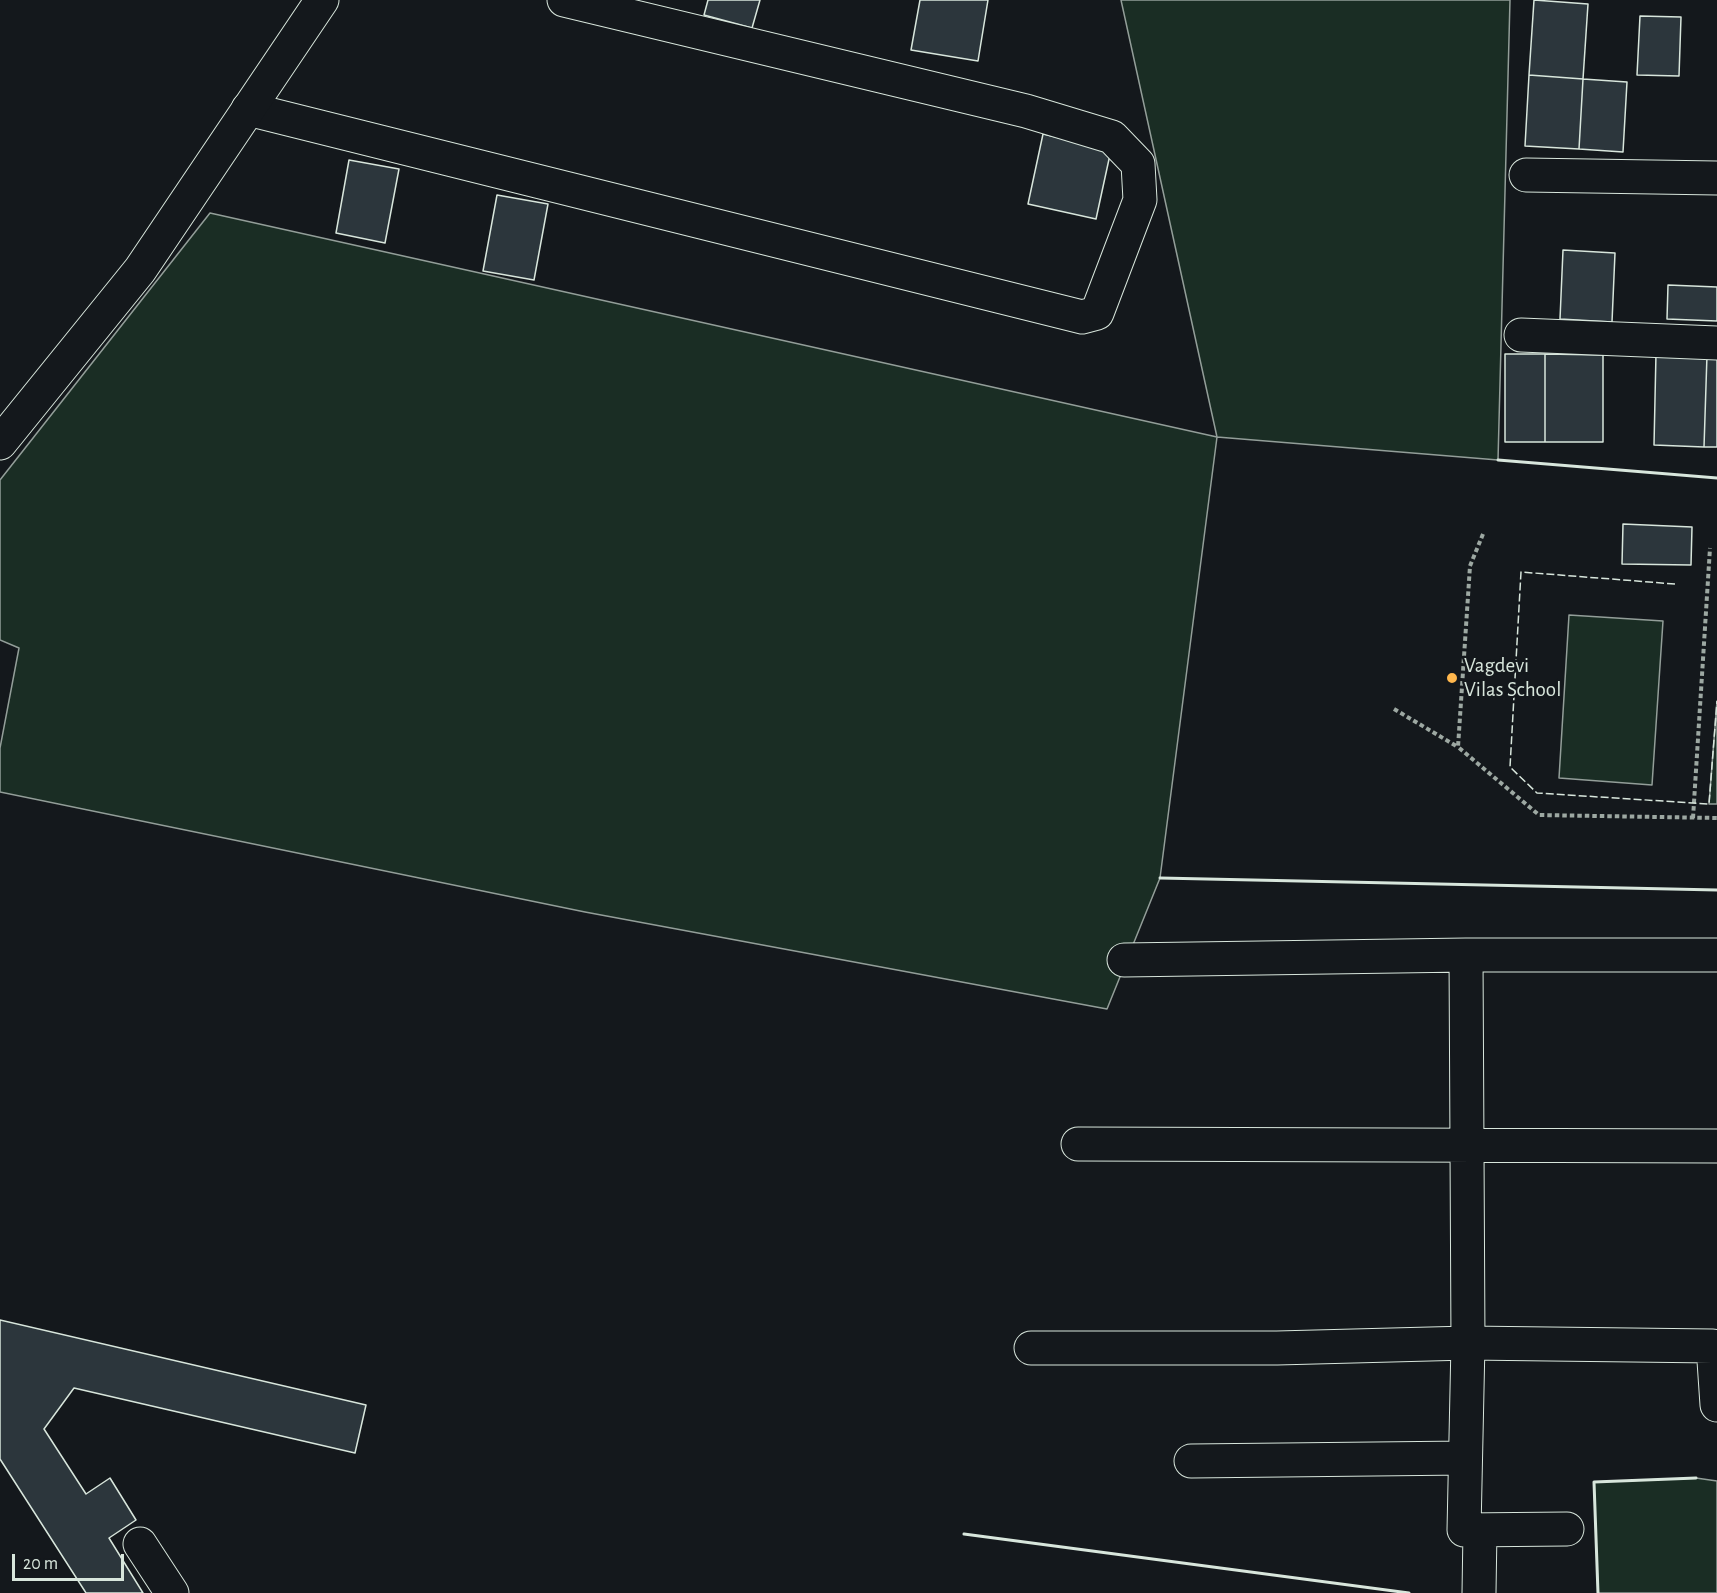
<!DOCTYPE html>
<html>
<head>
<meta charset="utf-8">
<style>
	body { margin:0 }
	#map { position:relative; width:1717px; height:1593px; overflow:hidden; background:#14181c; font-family:"Alegreya Sans",sans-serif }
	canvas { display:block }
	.scale { position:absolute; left:12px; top:1554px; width:112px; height:27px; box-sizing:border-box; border:3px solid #d8e6dc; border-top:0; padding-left:8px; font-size:18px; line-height:21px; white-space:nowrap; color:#d8e6dc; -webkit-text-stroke:4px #14181c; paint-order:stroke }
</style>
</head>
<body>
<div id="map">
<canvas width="1717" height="1593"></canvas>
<div class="scale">20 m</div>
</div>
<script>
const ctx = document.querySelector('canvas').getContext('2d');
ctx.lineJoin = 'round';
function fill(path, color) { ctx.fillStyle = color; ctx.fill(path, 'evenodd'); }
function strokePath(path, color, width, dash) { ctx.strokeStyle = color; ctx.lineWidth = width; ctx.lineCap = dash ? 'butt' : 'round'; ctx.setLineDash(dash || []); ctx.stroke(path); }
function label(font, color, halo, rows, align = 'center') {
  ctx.font = font + ' "Alegreya Sans",sans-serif'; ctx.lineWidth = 4.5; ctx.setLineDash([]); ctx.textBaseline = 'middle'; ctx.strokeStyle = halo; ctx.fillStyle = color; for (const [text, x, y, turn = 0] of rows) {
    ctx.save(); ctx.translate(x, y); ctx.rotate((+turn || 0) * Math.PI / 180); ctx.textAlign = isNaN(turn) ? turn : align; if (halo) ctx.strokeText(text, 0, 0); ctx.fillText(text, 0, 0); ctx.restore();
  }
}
const green = new Path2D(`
	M1121 0H1510L1498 460 1217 437 1160 878 1107 1009 585 912 0 792V748L19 648 0 640V480L210 213 1217 437Z
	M1569 615 1663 621 1652 785 1559 778Z
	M1717 701V804H1709Z
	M1696 1478 1717 1481V1593H1598L1594 1482Z`);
const building = new Path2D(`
	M708 0H760L752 28 704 15Z
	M920 0H988L978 61 911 50Z
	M1534 0 1588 4 1583 79 1529 75Z
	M1640 16 1681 17 1679 76 1637 75Z
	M1529 75 1583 79 1579 149 1525 146Z
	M1583 79 1627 82 1623 152 1579 149Z
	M1043 134 1111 150 1096 219 1028 204Z
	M349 160 399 169 385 243 336 233Z
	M497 195 548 204 534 280 483 271Z
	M1563 250 1615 253 1612 322 1560 319Z
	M1668 285 1717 287V321L1667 319Z
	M1656 353 1707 355 1704 447 1654 445Z
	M1505 354H1545V442H1505Z
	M1545 354 1603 355V442H1545Z
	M1707 355H1717V447H1704Z
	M1623 524 1692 527 1691 565 1622 564Z
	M0 1320 366 1405 355 1453 74 1388 44 1429 86 1494 110 1478 136 1520 109 1538 143 1593H86L0 1459Z`);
const path = new Path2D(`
	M1483 534 1470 566 1458 747 1539 815 1717 818
	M1394 709 1458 747
	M1693 818 1710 548`);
const street = new Path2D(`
	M248 109 1082 317 1097 313 1140 200 1138 164 1112 137 1026 111 564 0
	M1526 175 1717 178
	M1521 335 1717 343
	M1124 960 1466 955
	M1078 1144 1717 1146
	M1031 1348H1277L1468 1343 1713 1346 1717 1405
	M1191 1461 1465 1458
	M1567 1529 1464 1530 1468 1343 1466 955H1717
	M140 1544 172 1593
	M1479 1593 1480 1530`);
const secondary = new Path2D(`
	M0 443 140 270 322 0`);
const fence = new Path2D(`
	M1675 584 1521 572 1510 767 1537 793 1709 804 1717 701`);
const wall = new Path2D(`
	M1498 460 1717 478
	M1160 878 1717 890
	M964 1534 1409 1593
	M1598 1593 1594 1482 1696 1478`);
const markers = [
	[1452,678,6,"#ffb74d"]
];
const poiNames = [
	["Vagdevi",1464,666],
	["Vilas School",1464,690]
];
fill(green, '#1a2d24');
strokePath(green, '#939e99', 1.5);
fill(building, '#2c363c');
strokePath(building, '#d8e6dc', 1.5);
strokePath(street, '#d8e6dc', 35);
strokePath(secondary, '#d8e6dc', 35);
strokePath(path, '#9da8a2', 4, [4.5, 3]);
strokePath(street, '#14181c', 33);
strokePath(secondary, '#14181c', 33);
strokePath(fence, '#d8e6dc', 1.5, [8, 3]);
strokePath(wall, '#d8e6dc', 3);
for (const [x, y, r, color] of markers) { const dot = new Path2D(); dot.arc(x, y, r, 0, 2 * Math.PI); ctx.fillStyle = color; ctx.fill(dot); strokePath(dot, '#14181c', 2); }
label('21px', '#d8e6dc', '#14181c', poiNames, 'left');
</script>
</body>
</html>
